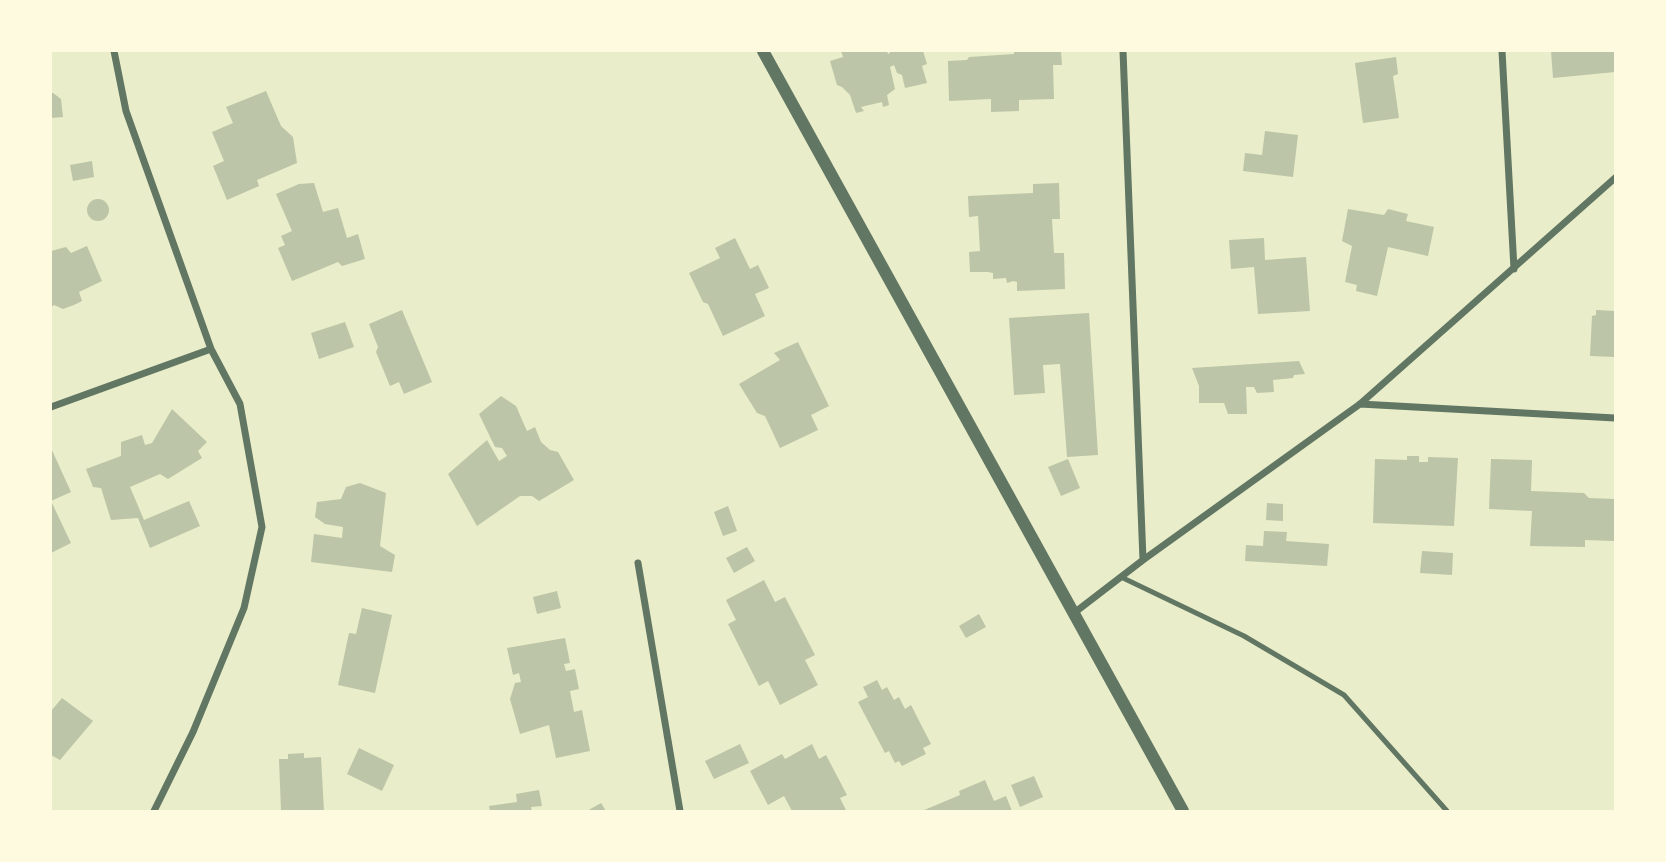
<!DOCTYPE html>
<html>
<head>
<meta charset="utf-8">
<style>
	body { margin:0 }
	#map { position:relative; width:1666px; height:862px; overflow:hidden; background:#e9edc9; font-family:Quicksand,sans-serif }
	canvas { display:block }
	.frame { position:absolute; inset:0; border:52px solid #fefae0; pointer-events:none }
</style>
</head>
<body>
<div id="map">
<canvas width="1666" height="862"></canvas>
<div class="frame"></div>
</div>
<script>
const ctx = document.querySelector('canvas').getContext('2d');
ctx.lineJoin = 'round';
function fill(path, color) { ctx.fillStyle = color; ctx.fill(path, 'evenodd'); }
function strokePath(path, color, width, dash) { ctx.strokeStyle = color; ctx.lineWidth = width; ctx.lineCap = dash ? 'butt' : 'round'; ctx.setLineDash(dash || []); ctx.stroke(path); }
const building = new Path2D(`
	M841 51H887L888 54 890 53 889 51H923L927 64 922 66 927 83 905 88 902 75 897 73 894 65 890 67 895 89 887 95 889 105 883 107 882 102 861 107 864 111 856 113 850 95 842 87 837 85 830 61 843 57Z
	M1014 51H1061L1062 65H1053L1054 99 1019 100V111L991 112V99L949 101 948 61 967 60 969 57 1014 54Z
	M1551 51H1615V72L1553 78Z
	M1396 57 1398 74 1393 76 1399 118 1363 123 1355 63Z
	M266 91 281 126 293 137 297 163 257 180 259 186 227 200 213 166 224 161 212 132 233 123 226 107Z
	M51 93H53L61 99 63 117 51 118Z
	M1265 131 1298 135 1293 177 1243 171 1245 153 1262 155Z
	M92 161 94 177 73 181 70 165Z
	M314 183 323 212 338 208 347 238 358 234 365 259 342 266 338 262 292 281 278 248 285 245 281 236 292 231 276 194 299 184Z
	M1059 183 1060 219H1052L1054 253H1064L1065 289 1017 291V282L1013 281 1007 283 1006 278 993 279V273L988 272H970L969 252 980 251 978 216 969 217 968 196 1033 193V184Z
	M87 210a11 11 0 1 1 22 0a11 11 0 1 1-22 0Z
	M1348 209 1384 215 1388 209 1408 214 1406 221 1434 227 1428 256 1388 247 1377 296 1356 291 1357 285 1345 282 1352 246 1342 241Z
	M735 238 750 269 758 265 769 288 755 294 765 316 723 336 708 304 703 302 689 273 720 258 715 248Z
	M1264 238 1265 260 1306 257 1310 311 1258 314 1254 267 1231 269 1229 240Z
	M87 246 102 281 79 292 82 301 74 305 63 309 54 305 51 307V251L66 247 71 253Z
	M402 310 432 382 404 394 399 382 390 386 376 352 378 347 369 324Z
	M1596 310 1615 311V357L1590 356 1592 316 1596 315Z
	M1089 313 1098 455 1067 457 1060 364 1043 365 1045 393 1014 395 1009 318Z
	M345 322 354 347 319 359 311 333Z
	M798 342 829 406 811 415 818 430 780 448 765 416 757 413 739 384 780 360 774 353Z
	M1299 361 1305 374 1294 375 1293 378 1273 380 1274 392 1257 393 1254 387H1246L1247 414H1228L1224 403H1199V386L1192 368Z
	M501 396 516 406 527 431 535 427 541 442 550 450 558 452 574 480 539 501 532 496H520L477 526 448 474 487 440 499 461 507 456 502 448 495 447 479 414Z
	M172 409 207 442 198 451 202 458 168 479 160 474 130 487 144 520 189 501 200 526 150 548 138 518 111 520 101 488 93 487 86 469 121 456V442L142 435 145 445 152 443Z
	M51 448 71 492 51 501 71 543 51 553Z
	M1407 456H1419V462H1428V457L1458 458 1454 526 1373 523 1375 459 1407 460Z
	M1068 459 1080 488 1061 496 1048 467Z
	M1491 459 1532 460 1531 491 1584 493 1589 498 1615 499V541L1585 540V547L1530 546 1532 511 1489 509Z
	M360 483 386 493 380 546 395 555 392 572 311 562 314 534 342 538 343 527 325 524 315 517 317 502 341 499 346 487Z
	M1267 503 1283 504V521L1266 520Z
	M728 506 737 531 723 536 714 512Z
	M1264 531 1287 532 1286 541 1329 544 1327 566 1245 561 1246 545 1263 546Z
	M747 547 755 561 734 573 726 558Z
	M1422 551 1453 553 1452 575 1420 573Z
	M764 580 775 602 785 597 815 655 805 660 818 685 780 705 768 681 759 686 728 624 736 620 726 600Z
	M557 591 561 608 537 614 533 597Z
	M362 608 392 615 375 693 338 685 349 633 356 634Z
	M979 614 986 627 966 638 959 626Z
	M565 638 570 663 564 664 566 671 575 669 579 689 570 691 574 712 582 710 590 751 556 758 549 725 520 734 510 699 515 683 521 682 519 673 513 675 507 648Z
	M877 680 882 690 887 687 894 700 899 697 905 709 911 705 931 744 923 748 926 754 902 766 899 761 895 763 889 751 885 753 858 702 868 697 863 687Z
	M62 698 93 721 60 760 51 755V711Z
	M740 744 749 763 714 779 705 761Z
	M812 744 819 759 826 755 847 795 840 798 846 810 792 811 784 796 768 805 750 771 782 754 785 759Z
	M359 748 394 765 382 791 347 774Z
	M304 753V758L321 757 324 811H281L279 759H288V754Z
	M1034 776 1043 797 1020 807 1011 785Z
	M985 780 994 801 1006 796 1012 811H922L960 795 959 791Z
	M539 790 542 806 531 807 532 811H490L489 806 517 802 516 794Z
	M601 803 606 811H587Z`);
const service = new Path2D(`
	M1121 577 1244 636 1344 695 1447 811`);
const minor = new Path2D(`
	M114 51 126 111 211 349 240 404 262 527 244 608 193 732 154 811
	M1123 51 1143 560
	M1502 51 1514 269
	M1360 404 1615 418
	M51 407 211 349
	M638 563 680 811
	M1074 613 1143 560 1360 404 1615 178`);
const tertiary = new Path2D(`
	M763 51 1183 811`);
fill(building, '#bcc5a7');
strokePath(service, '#617663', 5);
strokePath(minor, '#617663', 7);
strokePath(tertiary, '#617663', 12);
</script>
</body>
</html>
